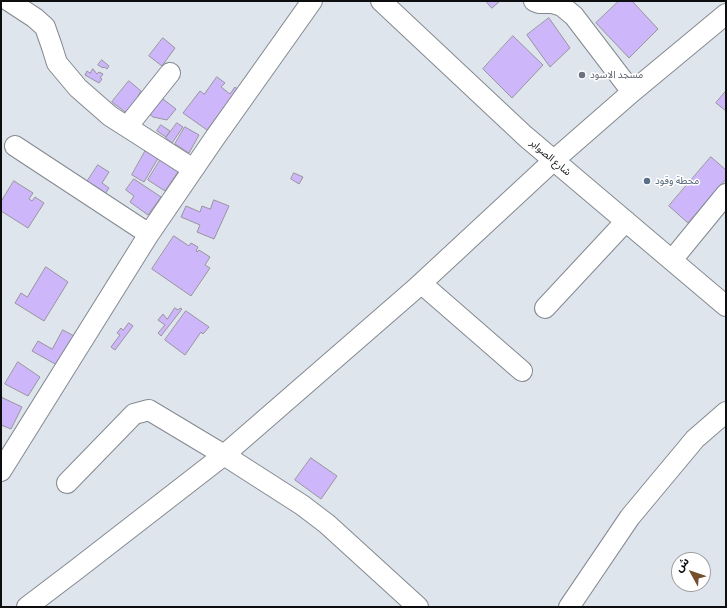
<!DOCTYPE html>
<html>
<head>
<meta charset="utf-8">
<style>
	body { margin:0 }
	#map { position:relative; width:727px; height:608px; overflow:hidden; background:#dfe5ec; font-family:"Roboto Condensed","Noto Sans Arabic",sans-serif }
	canvas { display:block }
	.frame { position:absolute; inset:0; border:2px solid #0c0e10; pointer-events:none }
	.north { position:absolute; left:671px; top:552px; width:40px; height:40px; box-sizing:border-box; background:#fff; border:1px solid #9e9f9f; border-radius:50%; rotate:310deg; font-size:11px; font-weight:700; line-height:16px; text-align:center; color:#0c0e10 }
	.north::after { content:''; display:block; margin:auto; width:14px; height:18px; background:#754e2b; clip-path:polygon(50% 0,100% 100%,50% 72%,0 100%) }
</style>
</head>
<body>
<div id="map">
<canvas width="727" height="608"></canvas>
<div class="frame"></div>
<div class="north">ش</div>
</div>
<script>
const ctx = document.querySelector('canvas').getContext('2d');
ctx.lineJoin = 'round';
function fill(path, color) { ctx.fillStyle = color; ctx.fill(path, 'evenodd'); }
function strokePath(path, color, width, dash) { ctx.strokeStyle = color; ctx.lineWidth = width; ctx.lineCap = dash ? 'butt' : 'round'; ctx.setLineDash(dash || []); ctx.stroke(path); }
function label(font, color, halo, rows, align = 'center') {
  ctx.font = font + ' "Roboto Condensed","Noto Sans Arabic",sans-serif'; ctx.lineWidth = 3; ctx.setLineDash([]); ctx.textBaseline = 'middle'; ctx.strokeStyle = halo; ctx.fillStyle = color; for (const [text, x, y, turn = 0] of rows) {
    ctx.save(); ctx.translate(x, y); ctx.rotate((+turn || 0) * Math.PI / 180); ctx.textAlign = isNaN(turn) ? turn : align; if (halo) ctx.strokeText(text, 0, 0); ctx.fillText(text, 0, 0); ctx.restore();
  }
}
const building = new Path2D(`
	M486 1H500L492 8Z
	M619 1H632L658 29 629 58 596 23Z
	M549 18 570 48 550 67 527 35Z
	M513 36 543 65 512 98 483 69Z
	M163 38 175 48 162 66 149 56Z
	M102 60 109 66 107 69 104 67 103 68 98 65Z
	M93 69 97 74 99 72 103 74 100 78 102 79 99 83 85 75 87 71 90 73Z
	M217 77 225 83 221 87 230 94 235 87 241 92 223 109 207 130 183 113 200 91 204 94Z
	M129 81 141 91 138 96 141 98 128 114 112 102Z
	M726 91V111L716 103Z
	M159 96 176 109 167 120 153 117 147 112Z
	M177 123 183 127 172 143 166 138Z
	M161 125 170 131 166 137 157 131Z
	M185 127 199 135 189 153 175 144Z
	M147 148 160 155 144 182 132 175Z
	M162 157 180 169 165 191 148 180Z
	M711 157 726 170V179L688 223 669 206Z
	M98 165 109 172 102 183 109 188 103 197 85 185Z
	M294 173 303 177 299 184 291 179Z
	M134 179 161 197 148 215 130 202 134 196 126 190Z
	M14 181 33 193 29 199 32 201 35 197 44 203 28 228 1 211V202Z
	M214 200 229 206 214 239 197 232 200 225 181 217 186 206 200 212 202 206 210 209Z
	M174 236 189 246 191 243 198 247 196 251 197 252 199 250 210 257 205 265 210 268 191 296 152 269Z
	M46 267 68 282 44 321 15 303 21 293 27 297Z
	M175 308 178 310 180 308 182 309 161 336 158 333 165 325 158 320 163 314 167 319Z
	M186 311 209 327 203 334 201 332 185 355 165 340Z
	M129 323 133 326 115 350 111 347 120 335 117 333 121 328 123 330Z
	M63 330 74 336 57 365 32 351 38 341 52 349Z
	M18 362 40 377 28 396 5 384Z
	M1 397 22 407 11 429 1 425Z
	M311 458 337 476 321 499 295 480Z`);
const minor = new Path2D(`
	M9 1 35 18 45 27 52 47 57 63 78 88 110 116 193 169
	M381 1 525 136 726 306
	M534 1 539 3H552L562 6 574 16 632 92
	M127 127 170 73
	M15 146 149 234
	M672 260 726 194
	M422 284 522 371
	M545 308 626 221
	M1 471 149 234 214 139 312 1
	M67 483 134 414 149 410 224 455 302 505 327 524 418 607
	M27 607 77 569 224 455 415 289 553 161 632 92 726 14
	M569 607 630 517 695 439 726 412`);
const markers = [
	[582,75,4,"#6b7280"],
	[647,181,4,"#5c6f8a"]
];
const worshipNames = [
	["مسجد الاسود",590,75]
];
const streetNames = [
	["شارع الصوابر",550,158,40]
];
const serviceNames = [
	["محطة وقود",655,181]
];
fill(building, '#cdb6fa');
strokePath(building, '#97949c', 1);
strokePath(minor, '#848990', 22);
strokePath(minor, '#fff', 20);
for (const [x, y, r, color] of markers) { const dot = new Path2D(); dot.arc(x, y, r, 0, 2 * Math.PI); ctx.fillStyle = color; ctx.fill(dot); strokePath(dot, '#fff', 1.5); }
label('10px', '#5b616d', '#fff', worshipNames, 'left');
label('10px', '#0c0e10', '#fff', streetNames);
label('10px', '#4e5e75', '#fff', serviceNames, 'left');
</script>
</body>
</html>
